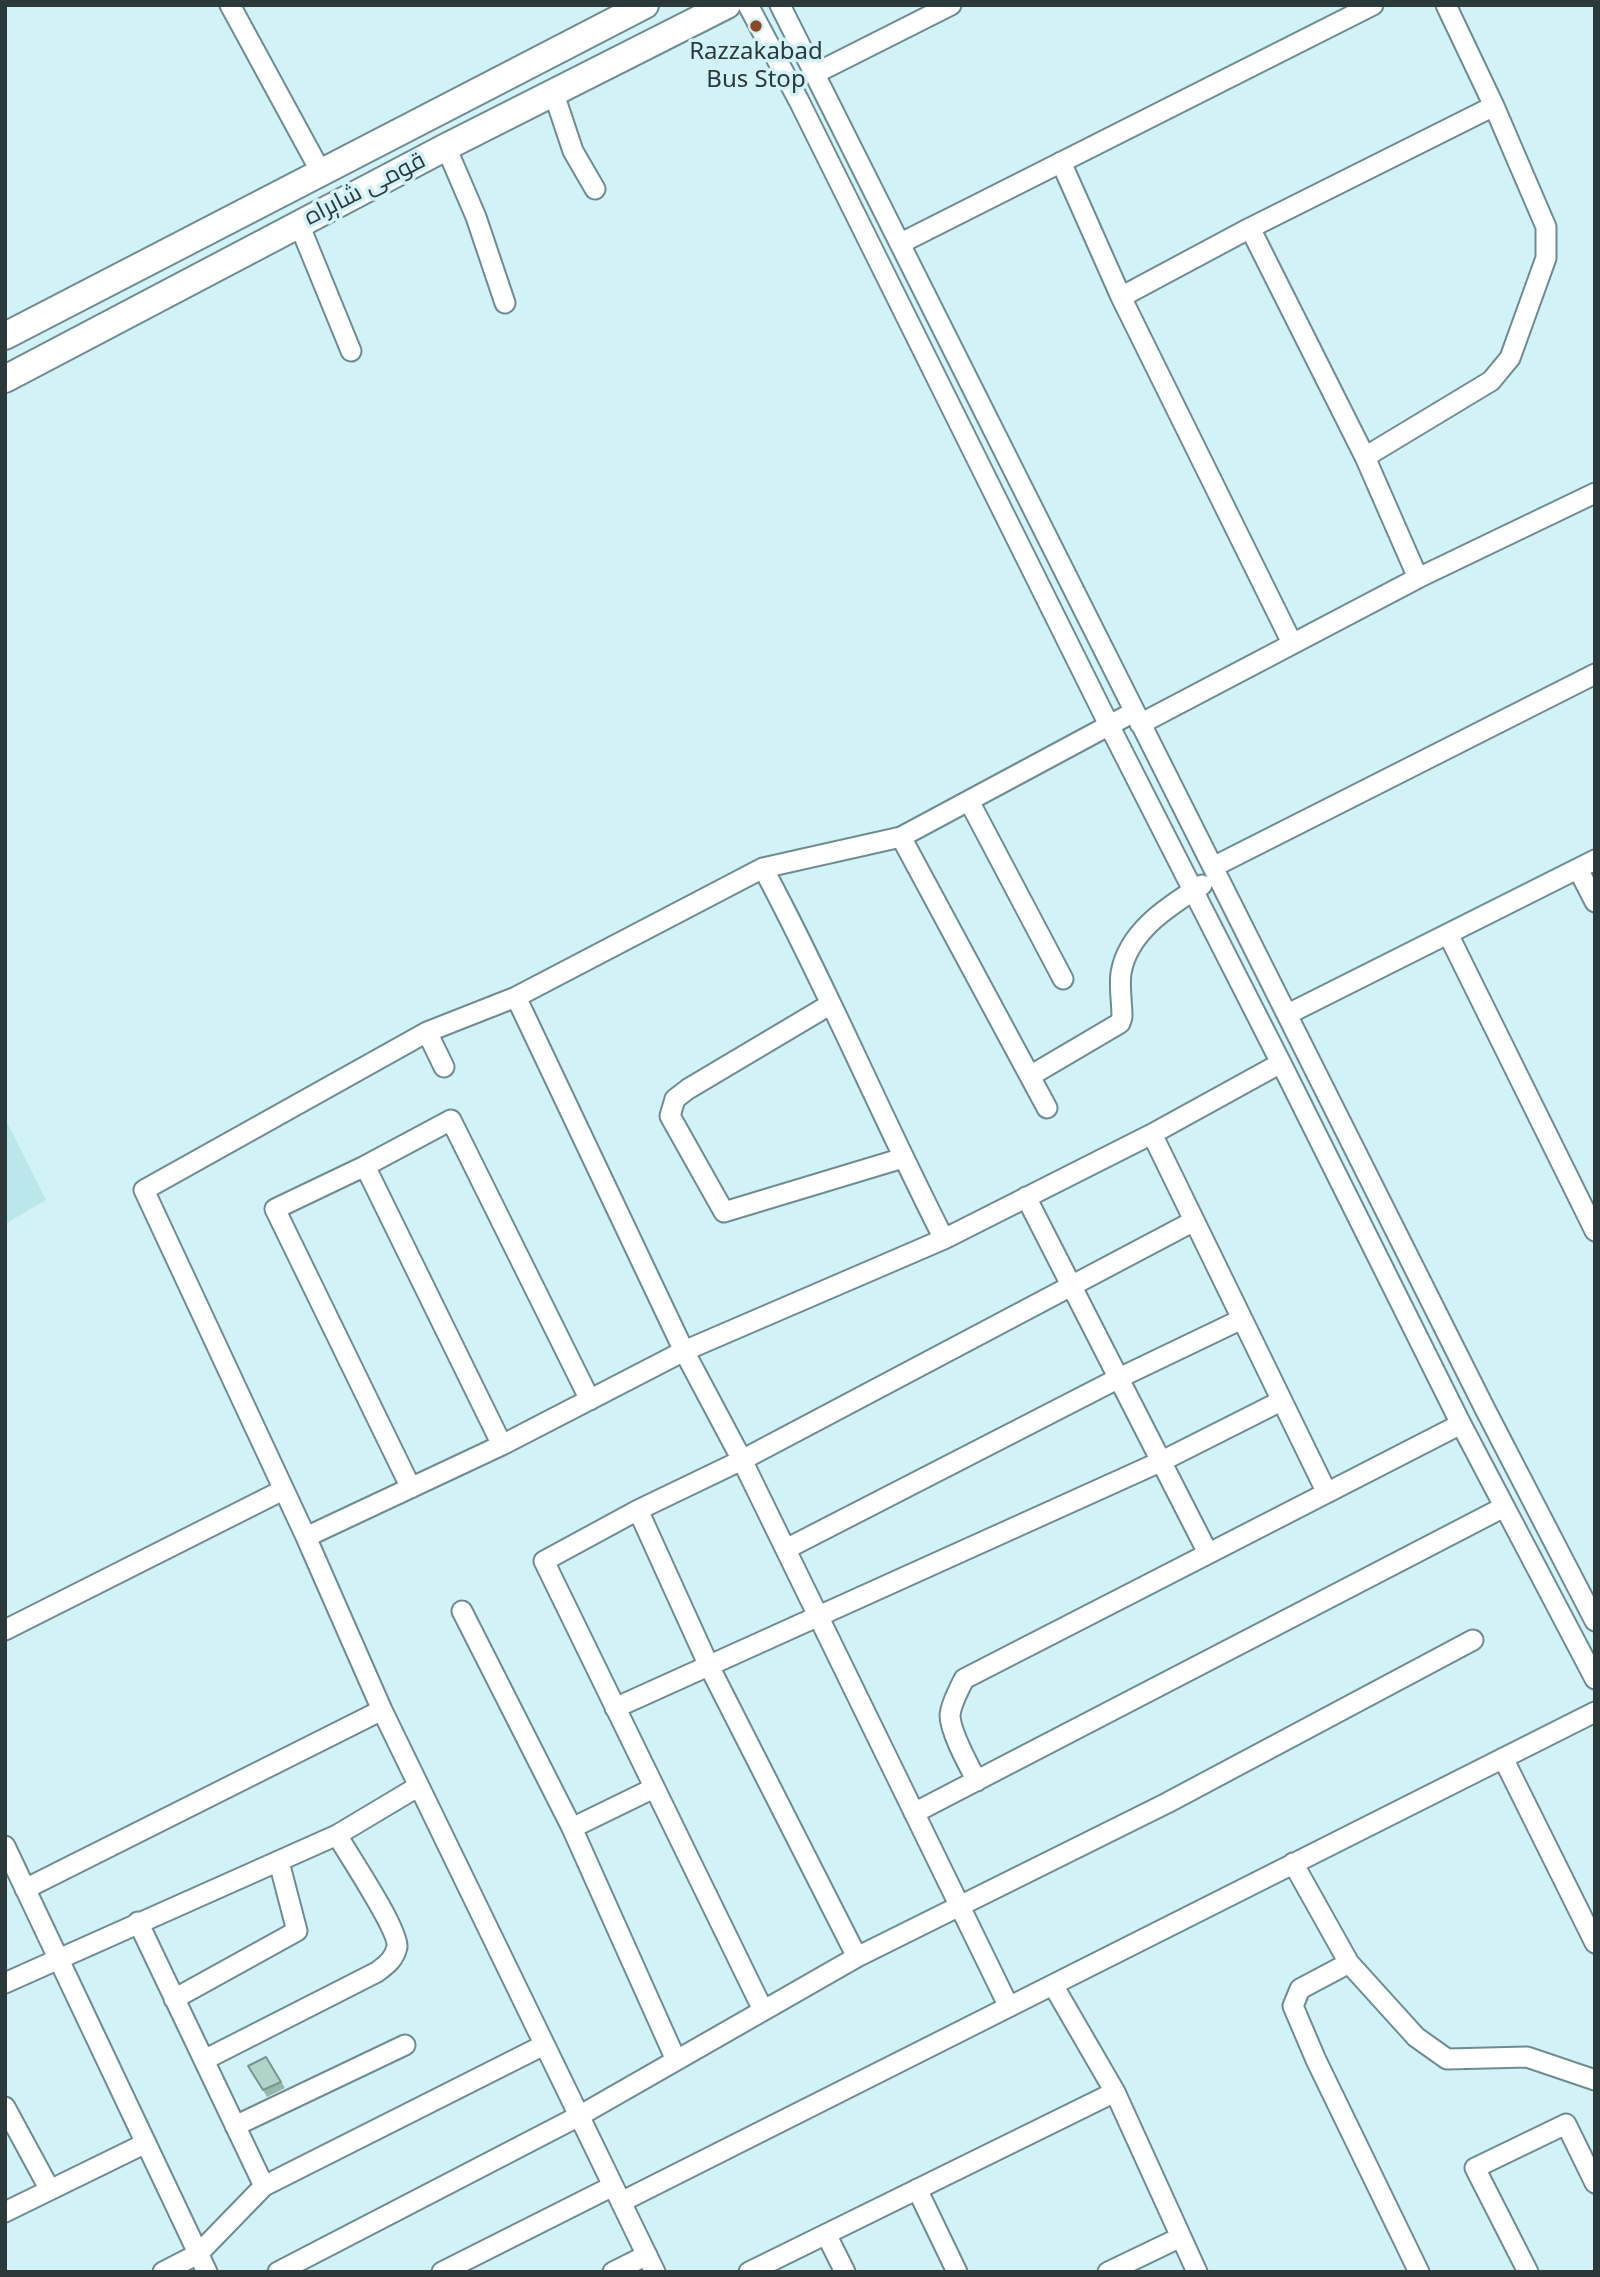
<!DOCTYPE html>
<html>
<head>
<meta charset="utf-8">
<style>
	body { margin:0 }
	#map { position:relative; width:1600px; height:2277px; overflow:hidden; background:#d1f3f7; font-family:"Noto Sans",sans-serif }
	canvas { display:block }
	.frame { position:absolute; inset:0; border:7px solid #2c393a; pointer-events:none }
</style>
</head>
<body>
<div id="map">
<canvas width="1600" height="2277"></canvas>
<div class="frame"></div>
</div>
<script>
const ctx = document.querySelector('canvas').getContext('2d');
ctx.lineJoin = 'round';
function fill(path, color) { ctx.fillStyle = color; ctx.fill(path, 'evenodd'); }
function strokePath(path, color, width, dash) { ctx.strokeStyle = color; ctx.lineWidth = width; ctx.lineCap = dash ? 'butt' : 'round'; ctx.setLineDash(dash || []); ctx.stroke(path); }
function label(font, color, halo, rows, align = 'center') {
  ctx.font = font + ' "Noto Sans",Cairo,sans-serif'; ctx.lineWidth = 7; ctx.setLineDash([]); ctx.textBaseline = 'middle'; ctx.strokeStyle = halo; ctx.fillStyle = color; for (const [text, x, y, turn = 0] of rows) {
    ctx.save(); ctx.translate(x, y); ctx.rotate((+turn || 0) * Math.PI / 180); ctx.textAlign = isNaN(turn) ? turn : align; if (halo) ctx.strokeText(text, 0, 0); ctx.fillText(text, 0, 0); ctx.restore();
  }
}
const built = new Path2D(`
	M5 1118 46 1200 5 1224Z`);
const minor = new Path2D(`
	M230 5 322 174
	M748 5 799 101 1109 725 1281 1063 1461 1424 1595 1679
	M780 5 1485 1409 1595 1621
	M816 73 951 5
	M554 94 573 151 595 189
	M446 147 476 217 505 303
	M1061 162 1121 297 1292 643
	M299 224 351 351
	M1250 228 1365 457 1418 578
	M901 243 1373 5
	M1121 297 1250 228 1494 106
	M1365 457 1491 381 1510 358 1546 258V227L1494 106 1446 5
	M1140 724 1418 578 1595 493
	M969 801 1063 979
	M901 837 1047 1108
	M1213 867 1595 674
	M763 868C828 989 881 1116 944 1239
	M1578 869 1595 902
	M1448 934 1595 1231
	M516 997 684 1351 742 1460 1009 2007
	M831 1004 688 1089 675 1099 670 1116 724 1212 903 1158
	M1288 1014 1595 860
	M427 1032 444 1067
	M1030 1076 1120 1023 1122 1017C1122 1002 1119 987 1121 973 1128 931 1169 906 1202 885
	M1152 1134 1327 1493
	M365 1166 275 1209 411 1488
	M1026 1197 1208 1553
	M502 1445 365 1166 451 1120 590 1400
	M638 1510 708 1664 857 1957
	M306 1537 502 1445 684 1351 944 1239 1152 1134 1281 1063
	M786 1549 1119 1378 1242 1319
	M462 1611 572 1828 676 2060
	M5 1630 283 1490
	M615 1708 1162 1461 1281 1401
	M1503 1758 1595 1943
	M977 1781C969 1766 950 1732 950 1715 951 1703 959 1690 964 1679L1461 1424
	M914 1813 1504 1507
	M572 1828 654 1788
	M5 1846 207 2272
	M1293 1863 1349 1963 1416 2037 1447 2059 1527 2057 1595 2080
	M25 1889 382 1710
	M138 1922 264 2186
	M1349 1963 1300 1989 1293 2006 1316 2060 1419 2272
	M5 1983 337 1835 419 1786
	M1053 1985 1115 2092 1197 2272
	M174 1999 297 1931 279 1862
	M763 2010 544 1561 638 1510 742 1460 1194 1221
	M204 2060 377 1972C386 1965 394 1960 397 1947 399 1930 348 1854 337 1835
	M5 2107 50 2190
	M235 2126 405 2045
	M917 2189 957 2272
	M621 2202 1595 1712
	M5 2212 146 2143
	M826 2234 845 2272
	M163 2272 198 2254 264 2186 544 2045
	M278 2272 579 2116 857 1957 1167 1803 1473 1640
	M442 2272 613 2186
	M613 2272 647 2255
	M655 2272 382 1710 306 1537 144 1190 427 1032 516 997 763 868 901 837 1134 712
	M749 2272 1115 2092
	M1108 2272 1181 2237
	M1528 2272 1475 2168 1566 2124 1595 2183`);
const highway = new Path2D(`
	M5 336 645 5
	M5 379 446 147 727 5`);
const wall = new Path2D(`
	M266 2057 285 2088 267 2097 263 2090Z`);
const building = new Path2D(`
	M266 2057 281 2082 263 2090 248 2066Z`);
const markers = [
	[756,26,7,"#8e4624"]
];
const poiNames = [
	["Razzakabad",756,52],
	["Bus Stop",756,80]
];
const streetNames = [
	["قومی شاہراہ",365,189,-27]
];
fill(built, '#bbe6ea');
strokePath(minor, '#6d8d90', 23);
strokePath(highway, '#6d8d90', 30);
strokePath(minor, '#fff', 19);
strokePath(highway, '#fff', 26);
fill(wall, '#96b7ac');
fill(building, '#aed5c8');
strokePath(building, '#7a958c', 2);
for (const [x, y, r, color] of markers) { const dot = new Path2D(); dot.arc(x, y, r, 0, 2 * Math.PI); ctx.fillStyle = color; ctx.fill(dot); strokePath(dot, '#d1f3f7', 2.5); }
label('24px', '#2c393a', '#d1f3f7', poiNames);
label('24px', '#2c393a', '#d1f3f7', streetNames);
</script>
</body>
</html>
